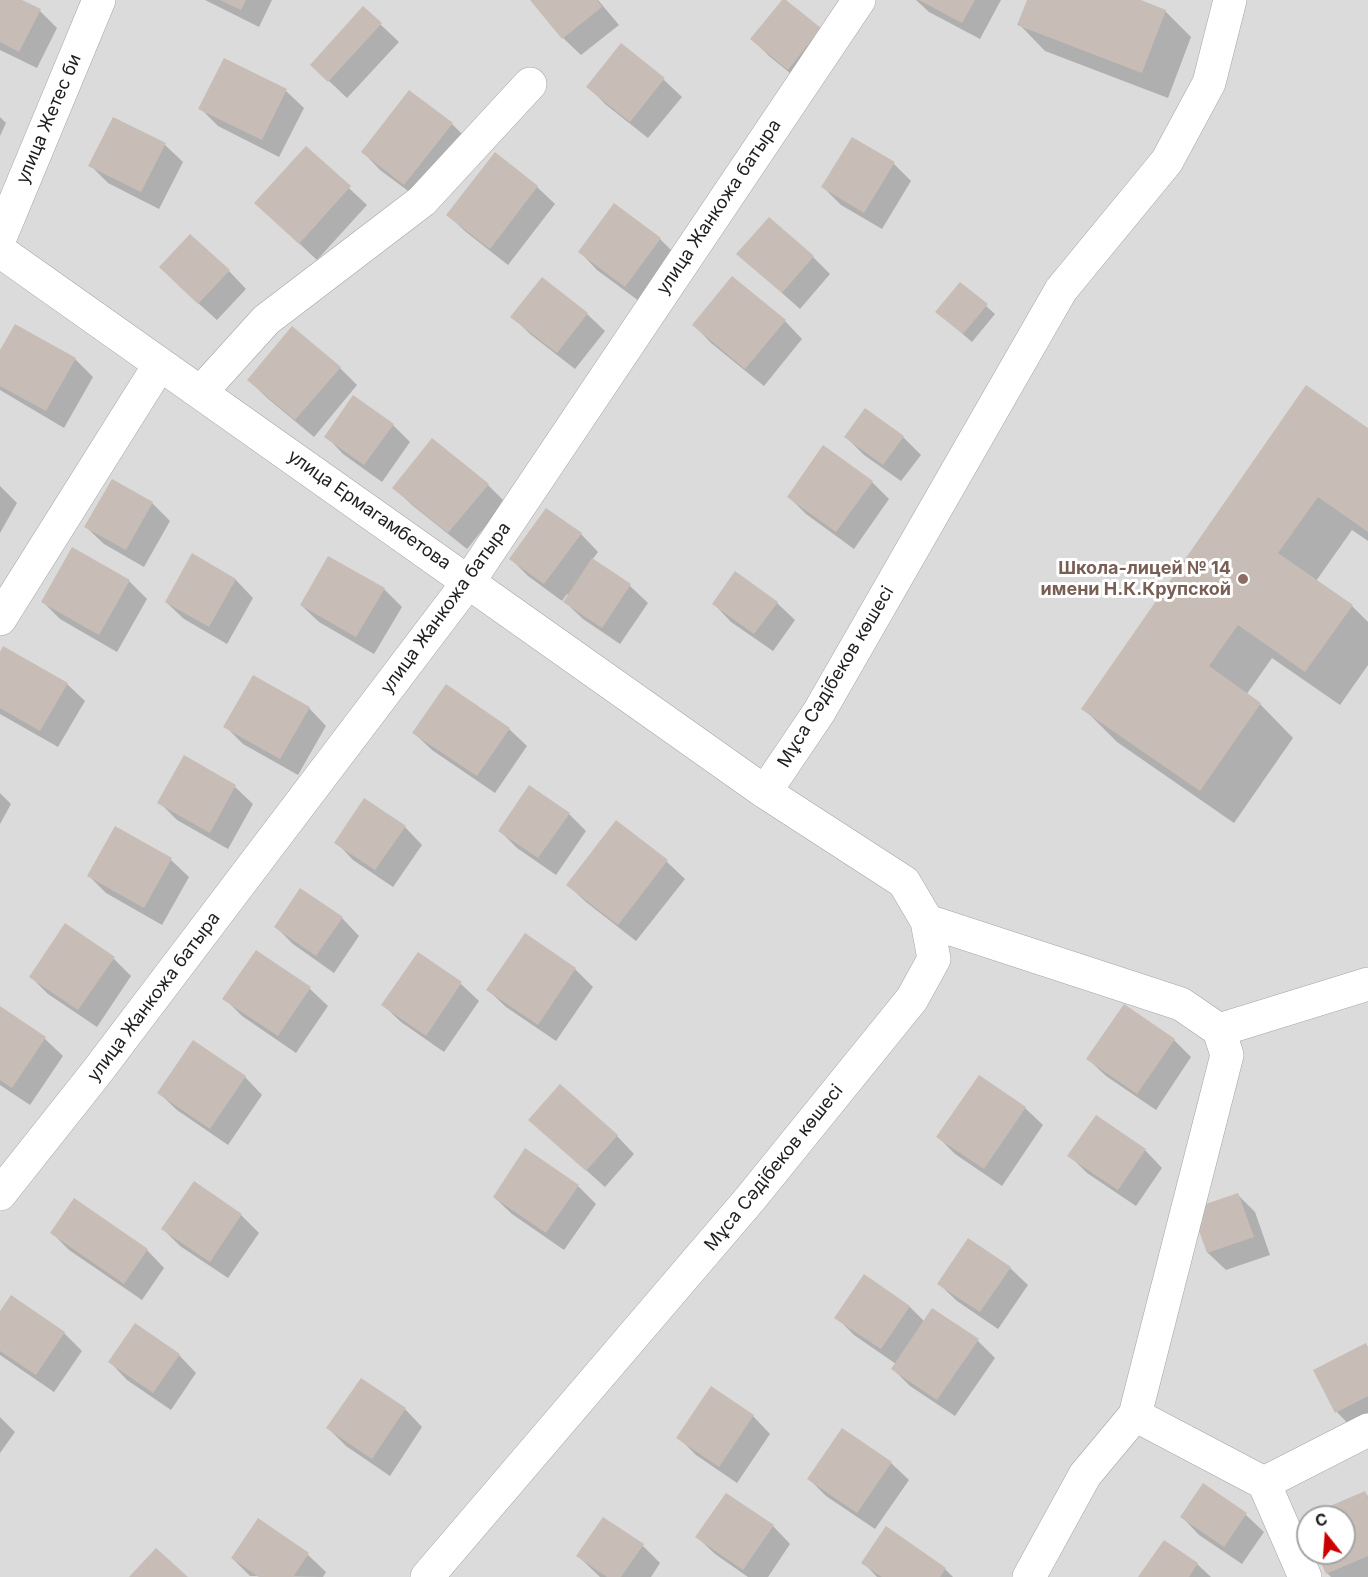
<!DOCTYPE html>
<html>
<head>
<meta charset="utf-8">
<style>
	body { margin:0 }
	#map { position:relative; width:1368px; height:1577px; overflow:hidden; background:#f0ece3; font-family:Inter,sans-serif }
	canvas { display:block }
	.north { position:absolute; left:1296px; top:1505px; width:60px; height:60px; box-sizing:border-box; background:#fff; border:2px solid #a5a5a5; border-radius:50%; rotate:343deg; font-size:16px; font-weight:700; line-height:24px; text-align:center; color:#1e1e1e }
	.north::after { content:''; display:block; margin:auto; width:21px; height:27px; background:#cc0002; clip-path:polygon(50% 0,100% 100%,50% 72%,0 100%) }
</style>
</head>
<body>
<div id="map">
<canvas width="1368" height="1577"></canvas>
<div class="north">С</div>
</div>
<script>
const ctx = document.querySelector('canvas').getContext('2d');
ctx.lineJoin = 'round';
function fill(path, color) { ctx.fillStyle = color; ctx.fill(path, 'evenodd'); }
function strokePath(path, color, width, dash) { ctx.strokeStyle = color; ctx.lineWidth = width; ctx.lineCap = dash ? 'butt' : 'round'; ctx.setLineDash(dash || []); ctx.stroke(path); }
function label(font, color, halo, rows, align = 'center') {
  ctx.font = font + ' Inter,sans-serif'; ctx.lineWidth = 6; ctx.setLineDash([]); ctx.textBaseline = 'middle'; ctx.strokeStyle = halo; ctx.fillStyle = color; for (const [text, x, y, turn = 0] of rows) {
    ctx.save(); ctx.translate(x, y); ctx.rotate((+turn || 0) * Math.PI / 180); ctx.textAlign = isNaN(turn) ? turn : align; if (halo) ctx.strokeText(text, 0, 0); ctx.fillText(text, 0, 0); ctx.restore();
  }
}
const residential = new Path2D(`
	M0 0H1368V1577H0ZM1308 1517H1344V1553H1308Z`);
const shadow = new Path2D(`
	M0 0H18L40 11 57 28 37 68 0 50Z
	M205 0H272L259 27Z
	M532 0H598L619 25 581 55 563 38Z
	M916 0H1001L980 39 929 12Z
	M1029 0H1136L1165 11 1191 37 1168 98 1045 51 1019 24Z
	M364 9 399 42 347 98 312 65Z
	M820 29 806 86 769 56 752 39Z
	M621 45 664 80 682 97 648 138 605 104 588 86Z
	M224 60 286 91 304 108 279 157 218 126 200 108Z
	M0 117 6 123 0 136Z
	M452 124 469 141 423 202 380 170 363 152Z
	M165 145 183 162 159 209 108 183 90 165Z
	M306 148 367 205 317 260 256 203Z
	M894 164 911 181 882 229 841 205 823 187Z
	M537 187 555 204 508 265 466 232 448 215Z
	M615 205 660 239 678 257 643 304 597 270 580 252Z
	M738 254 813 257 830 274 800 309Z
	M229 271 246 289 217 320 178 285Z
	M961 284 995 314 972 342 937 312Z
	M587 314 605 331 575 369 530 334 512 316Z
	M785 321 802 339 764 386 711 343 694 325Z
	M0 353 75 359 93 377 64 428 0 390Z
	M340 368 357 385 314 437 266 397 249 380Z
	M865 410 903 437 921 455 901 481 864 455 846 437Z
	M393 425 410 442 382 482 343 454 326 436Z
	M1368 429V541L1352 530 1316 581 1352 606 1368 622V665L1340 705 1272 658 1246 695 1260 704 1293 738 1234 823 1117 742 1083 708Z
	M112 481 152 503 170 521 144 567 104 544 86 527Z
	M872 482 889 499 854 549 806 514 789 497Z
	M488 485 505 502 467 549 412 505 394 488Z
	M0 486 17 503 0 533Z
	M581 534 598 552 592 560 630 586 648 603 620 644 583 619 565 602 569 596 567 594 562 601 528 576 511 559Z
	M72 549 129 581 147 599 117 652 60 619 43 602Z
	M192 555 236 580 253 598 227 644 184 619 166 602Z
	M384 589 402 607 374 654 319 622 301 605Z
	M777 603 795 620 773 651 731 622 714 604Z
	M0 655 67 684 85 701 58 747 0 714Z
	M446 686 509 729 527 746 495 793 432 750 414 733Z
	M309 708 326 726 298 775 243 744 225 726Z
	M184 757 235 787 253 804 228 849 177 820 159 802Z
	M0 793 11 804 0 824Z
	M569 814 586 831 556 875 517 848 500 831Z
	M617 822 667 862 685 879 636 941 586 902 568 885Z
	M405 827 422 845 393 887 353 860 336 842Z
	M115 828 171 860 189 877 162 925 106 893 89 876Z
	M342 918 359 936 334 973 293 944 276 927Z
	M525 935 575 969 593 987 556 1041 506 1007 488 990Z
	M256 952 310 989 328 1006 296 1053 242 1016 224 998Z
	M418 954 461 984 479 1001 444 1052 401 1022 383 1005Z
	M114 959 131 976 97 1027 48 994 31 977Z
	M0 1008 45 1039 63 1056 30 1105 0 1085Z
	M1174 1040 1191 1057 1156 1110 1106 1076 1088 1059Z
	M245 1077 262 1095 228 1145 177 1110 159 1093Z
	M1025 1108 1043 1125 1002 1186 955 1154 938 1137Z
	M530 1120 617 1136 634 1154 605 1187Z
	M526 1150 579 1187 596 1204 564 1250 512 1214 494 1197Z
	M1145 1150 1162 1168 1136 1206 1087 1173 1069 1155Z
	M1238 1195 1255 1212 1270 1255 1226 1270 1208 1253 1193 1210Z
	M241 1215 259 1233 228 1278 180 1246 163 1229Z
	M52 1233 147 1250 164 1268 142 1300 69 1250Z
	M1010 1268 1028 1285 998 1329 957 1301 939 1284Z
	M864 1276 910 1307 925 1322 978 1341 995 1358 955 1416 910 1386 893 1369 896 1364 854 1335 836 1317Z
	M11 1297 64 1333 82 1351 54 1392 0 1355V1314Z
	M1368 1347V1423L1354 1430 1337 1412 1315 1370Z
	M179 1355 196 1373 171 1410 127 1380 110 1362Z
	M405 1409 422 1427 390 1476 346 1446 328 1428Z
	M753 1416 770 1434 737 1483 696 1455 678 1437Z
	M0 1417 15 1432 0 1453Z
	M891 1463 909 1480 875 1529 826 1496 809 1479Z
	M1204 1486 1246 1515 1264 1532 1242 1564 1199 1535 1182 1517Z
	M1365 1493 1368 1496V1577H1331L1327 1573 1319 1553H1344Z
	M258 1520 308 1555 326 1572 323 1577 250 1576 232 1558Z
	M773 1526 790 1544 768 1577H748L715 1554 697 1537Z
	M643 1546 660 1563 651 1577H600L578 1556Z
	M863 1562 945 1569 953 1577H877Z
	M1197 1564 1211 1577H1140Z`);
const building = new Path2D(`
	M0 0H22L41 9 19 52 0 42Z
	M220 0H246L241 10Z
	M530 0H597L602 7 562 39Z
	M782 0H786L821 28 788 70 750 39Z
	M919 0H975L962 23Z
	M1027 0H1141L1166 10 1142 73 1017 25Z
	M363 6 382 23 328 82 310 65Z
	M621 43 665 78 630 122 586 87Z
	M224 58 287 89 262 140 198 109Z
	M409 90 453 123 404 185 361 152Z
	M113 117 166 143 141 192 88 166Z
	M852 137 895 162 864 213 821 187Z
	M306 146 351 186 299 244 254 203Z
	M495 152 538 186 490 249 446 215Z
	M614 203 661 238 625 287 578 252Z
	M769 217 814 256 782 293 736 254Z
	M190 234 230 270 198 304 159 267Z
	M732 276 786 320 745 369 692 325Z
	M542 277 588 313 557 353 510 317Z
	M960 282 988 304 963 334 935 312Z
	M15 324 76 358 46 411 0 386V350Z
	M292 326 341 367 295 420 247 380Z
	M1306 385 1368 428V532L1318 497 1278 553 1353 605 1305 672 1238 625 1209 666 1261 703 1200 791 1081 709Z
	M353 395 394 424 364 465 324 437Z
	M865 408 904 436 883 465 844 437Z
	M432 438 489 484 448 533 392 488Z
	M823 445 873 481 836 532 787 497Z
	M112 479 153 502 126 550 84 527Z
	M546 508 582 533 544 584 509 559Z
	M72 547 130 580 99 635 41 602Z
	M192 553 236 579 209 627 165 602Z
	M328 556 385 588 356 637 300 605Z
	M592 558 631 584 602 628 563 602Z
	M735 571 778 602 754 634 712 604Z
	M3 646 68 683 40 731 0 708V652Z
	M253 675 310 707 280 759 223 727Z
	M446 684 510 728 477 776 412 733Z
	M184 755 236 785 210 833 157 803Z
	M529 785 570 813 538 858 498 831Z
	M364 798 406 826 375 870 334 843Z
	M616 820 668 860 618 925 566 885Z
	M115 826 172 858 144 908 87 876Z
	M300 888 343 917 316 956 274 927Z
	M65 923 115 957 78 1010 29 977Z
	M525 933 576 968 538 1025 486 990Z
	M256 950 311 987 278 1036 222 999Z
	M418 952 462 982 426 1036 381 1005Z
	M1124 1004 1175 1039 1137 1094 1086 1059Z
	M0 1006 46 1037 12 1088 0 1080Z
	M193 1040 246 1076 210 1129 157 1093Z
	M979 1075 1026 1107 984 1169 936 1137Z
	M560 1084 618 1135 586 1171 528 1120Z
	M1096 1115 1146 1149 1118 1190 1067 1156Z
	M525 1148 579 1185 546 1233 493 1197Z
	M194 1181 242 1214 210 1262 161 1229Z
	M1238 1193 1254 1237 1207 1253 1191 1209Z
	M74 1198 148 1249 124 1284 50 1233Z
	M968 1238 1011 1267 980 1312 937 1284Z
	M864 1274 910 1306 881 1349 834 1318Z
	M11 1295 65 1332 36 1375 0 1351V1311Z
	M932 1308 979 1339 937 1400 891 1369Z
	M135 1323 180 1354 153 1393 108 1362Z
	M1366 1343 1368 1347V1396L1335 1413 1313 1370Z
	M361 1378 406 1408 372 1459 326 1428Z
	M711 1386 754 1415 719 1467 676 1438Z
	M842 1428 892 1462 857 1513 807 1479Z
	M1203 1483 1247 1513 1224 1547 1180 1517Z
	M1365 1491 1368 1498V1556L1326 1574 1317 1553H1344V1517H1308V1532L1302 1518Z
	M726 1493 774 1525 743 1570 695 1537Z
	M603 1517 644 1544 621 1577H607L576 1556Z
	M258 1518 309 1553 293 1577H259L231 1558Z
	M886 1526 946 1568 940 1577H882L861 1563Z
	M1164 1540 1198 1563 1189 1577H1138Z
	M156 1548 188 1577H129Z`);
const minor = new Path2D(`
	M0 238 99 0
	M0 251 765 792 904 882 927 921 934 959 912 999 750 1199 427 1577
	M201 392 266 320 422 201 530 84
	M0 619 160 364
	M765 792 819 712 1061 290 1167 161 1209 83 1230 0
	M927 921 1181 1004 1219 1030 1227 1055 1135 1415 1085 1475 1029 1577
	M1219 1030 1368 984
	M0 1194 96 1073 469 581 859 0
	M1135 1415 1264 1483
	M1264 1483 1368 1430
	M1264 1483 1305 1577`);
const markers = [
	[1243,579,6,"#8d6e63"]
];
const streetNames = [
	["улица Жетес би",49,119,-67],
	["улица Жанкожа батыра",719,207,-56],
	["улица Ермагамбетова",369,510,35],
	["улица Жанкожа батыра",446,608,-54],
	["Мұса Сәдібеков көшесі",836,677,-59],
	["улица Жанкожа батыра",154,997,-53],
	["Мұса Сәдібеков көшесі",774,1168,-51]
];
const educationNames = [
	["Школа-лицей № 14",1231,569],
	["имени Н.К.Крупской",1231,590]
];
fill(residential, '#dcdbdb');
fill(shadow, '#0003');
fill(building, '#c8bdb6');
strokePath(minor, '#a5a5a5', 34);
strokePath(minor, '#fff', 33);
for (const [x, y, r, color] of markers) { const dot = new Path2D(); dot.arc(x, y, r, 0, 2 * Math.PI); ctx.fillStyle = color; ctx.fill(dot); strokePath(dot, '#fff', 2); }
label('18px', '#1e1e1e', '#fff', streetNames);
label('bold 18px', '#785e54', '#fff', educationNames, 'right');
</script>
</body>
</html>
